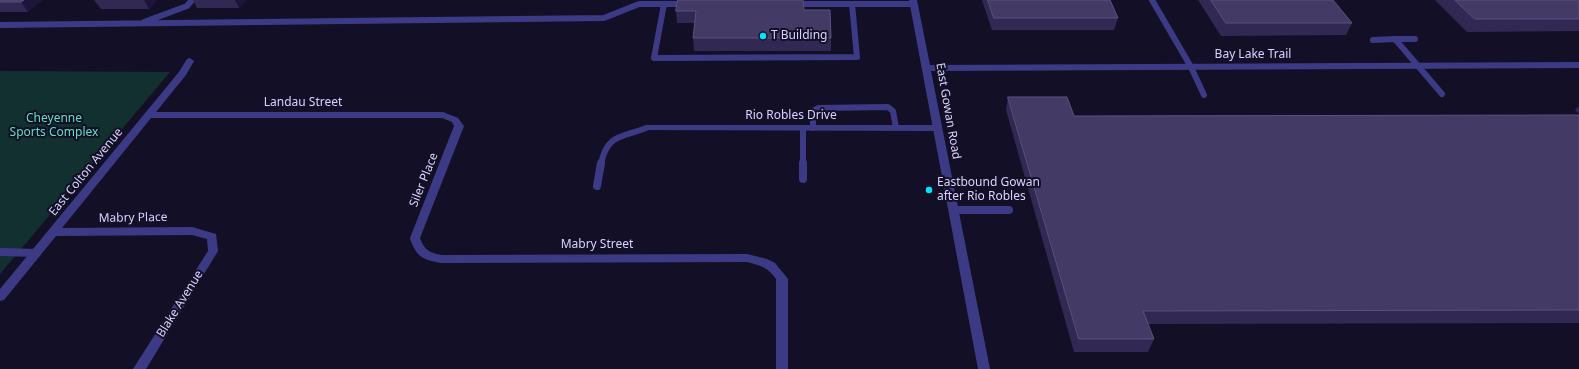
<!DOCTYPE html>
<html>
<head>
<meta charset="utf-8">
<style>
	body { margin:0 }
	canvas { display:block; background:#130f26 }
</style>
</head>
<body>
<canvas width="1579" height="369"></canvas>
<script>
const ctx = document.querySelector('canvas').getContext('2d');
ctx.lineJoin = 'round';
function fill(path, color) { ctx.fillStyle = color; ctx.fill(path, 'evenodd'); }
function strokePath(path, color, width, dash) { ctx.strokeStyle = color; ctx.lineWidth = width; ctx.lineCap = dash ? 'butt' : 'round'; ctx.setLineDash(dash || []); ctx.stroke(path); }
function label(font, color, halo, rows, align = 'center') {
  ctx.font = font + ' "Noto Sans",sans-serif'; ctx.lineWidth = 4; ctx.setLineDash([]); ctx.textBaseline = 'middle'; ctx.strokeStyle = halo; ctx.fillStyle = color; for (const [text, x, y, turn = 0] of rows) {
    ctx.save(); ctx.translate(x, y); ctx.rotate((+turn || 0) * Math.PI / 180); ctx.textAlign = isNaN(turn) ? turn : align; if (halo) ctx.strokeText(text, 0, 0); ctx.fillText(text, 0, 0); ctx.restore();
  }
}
const green = new Path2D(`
	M0 71 170 72 0 274Z`);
const serviceFar1 = new Path2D(`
	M1152 0 1191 67 1204 95
	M664 4 654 58 857 57 852 4
	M795 4H914
	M144 22 187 6 192 0
	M0 25 604 18 639 4H687
	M1395 39H1415
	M1373 40 1395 39 1442 94
	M803 128V164
	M813 128V111L818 108 888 107 893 111 896 128
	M601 164C607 134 621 138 646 128`);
const service = new Path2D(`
	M803 163V179
	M597 186 601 163
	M953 210H1009
	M0 252 37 253`);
const minor = new Path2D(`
	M190 58 194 61 186 75 156 112H443L458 118 464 126 420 238C424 250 430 253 442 255L747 254 767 259 775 263 788 279V369H776V279C769 268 760 265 747 262L442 263C423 260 416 257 410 238L454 126 452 122 442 118H151L62 228 192 227 216 234 218 251 146 369H133L208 251 207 239 192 235 56 236 4 300 0 301V289L179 72 187 59Z
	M646 125H936L941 128 936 131 643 130 641 128Z`);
const tertiary = new Path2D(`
	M909 0H917L930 65 1579 62V68L931 71 990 369H978Z`);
const wall = new Path2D(`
	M0 0H42L28 12H0Z
	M94 0H157L149 9H101Z
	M193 0H246L239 8H197Z
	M982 0H1110L1118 18 1114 30H992Z
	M1198 0H1333L1352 23 1346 35 1221 36Z
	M1435 0H1579V31L1467 32Z
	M804 10 831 38V51H694L693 38 695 23H677L676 11Z
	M1008 97 1074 116 1579 115V323L1148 324 1154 339 1148 352H1074L1006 110Z
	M1579 106V114L1575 110Z`);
const shadedWall = new Path2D(`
	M24 0H42L28 12 21 2Z
	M144 0H157L149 9Z
	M235 0H246L239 8Z`);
const building = new Path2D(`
	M0 0H24L21 2H0Z
	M678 0H803L804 10H830L831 38H693L696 11H676Z
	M988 0H1110L1118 18H994Z
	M1211 0H1333L1352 23H1226Z
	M1455 0H1579V19H1475Z
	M1008 97H1067L1074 116 1579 115V310L1143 311 1154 339H1079Z`);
const markers = [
	[763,36,4,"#00e5ff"],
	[929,190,4,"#00e5ff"]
];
const poiNames = [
	["T Building",771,36],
	["Eastbound Gowan",937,183],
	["after Rio Robles",937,197]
];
const streetNames = [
	["Bay Lake Trail",1253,55],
	["Landau Street",303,103],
	["East Gowan Road",948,111,80],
	["Rio Robles Drive",791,116],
	["East Colton Avenue",86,172,-51],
	["Siler Place",424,180,-68],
	["Mabry Place",133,218,-1],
	["Mabry Street",597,245],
	["Blake Avenue",180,304,-58]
];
const parkNames = [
	["Cheyenne",54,119],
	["Sports Complex",54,133]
];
fill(green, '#12302f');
strokePath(serviceFar1, '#3d3a85', 6);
strokePath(service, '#3d3a85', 8);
fill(minor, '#3d3a85');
fill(tertiary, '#3d3a85');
fill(wall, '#312854');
fill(shadedWall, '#1d163a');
fill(building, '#433a66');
strokePath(building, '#5a527e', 1);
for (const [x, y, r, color] of markers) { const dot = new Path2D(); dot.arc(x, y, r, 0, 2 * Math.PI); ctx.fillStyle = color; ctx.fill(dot); strokePath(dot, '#130f26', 1.5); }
label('12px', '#d9d4ff', '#130f26', poiNames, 'left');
label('12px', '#d9d4ff', '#130f26', streetNames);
label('12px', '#5fe0c0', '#130f26', parkNames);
</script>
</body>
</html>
